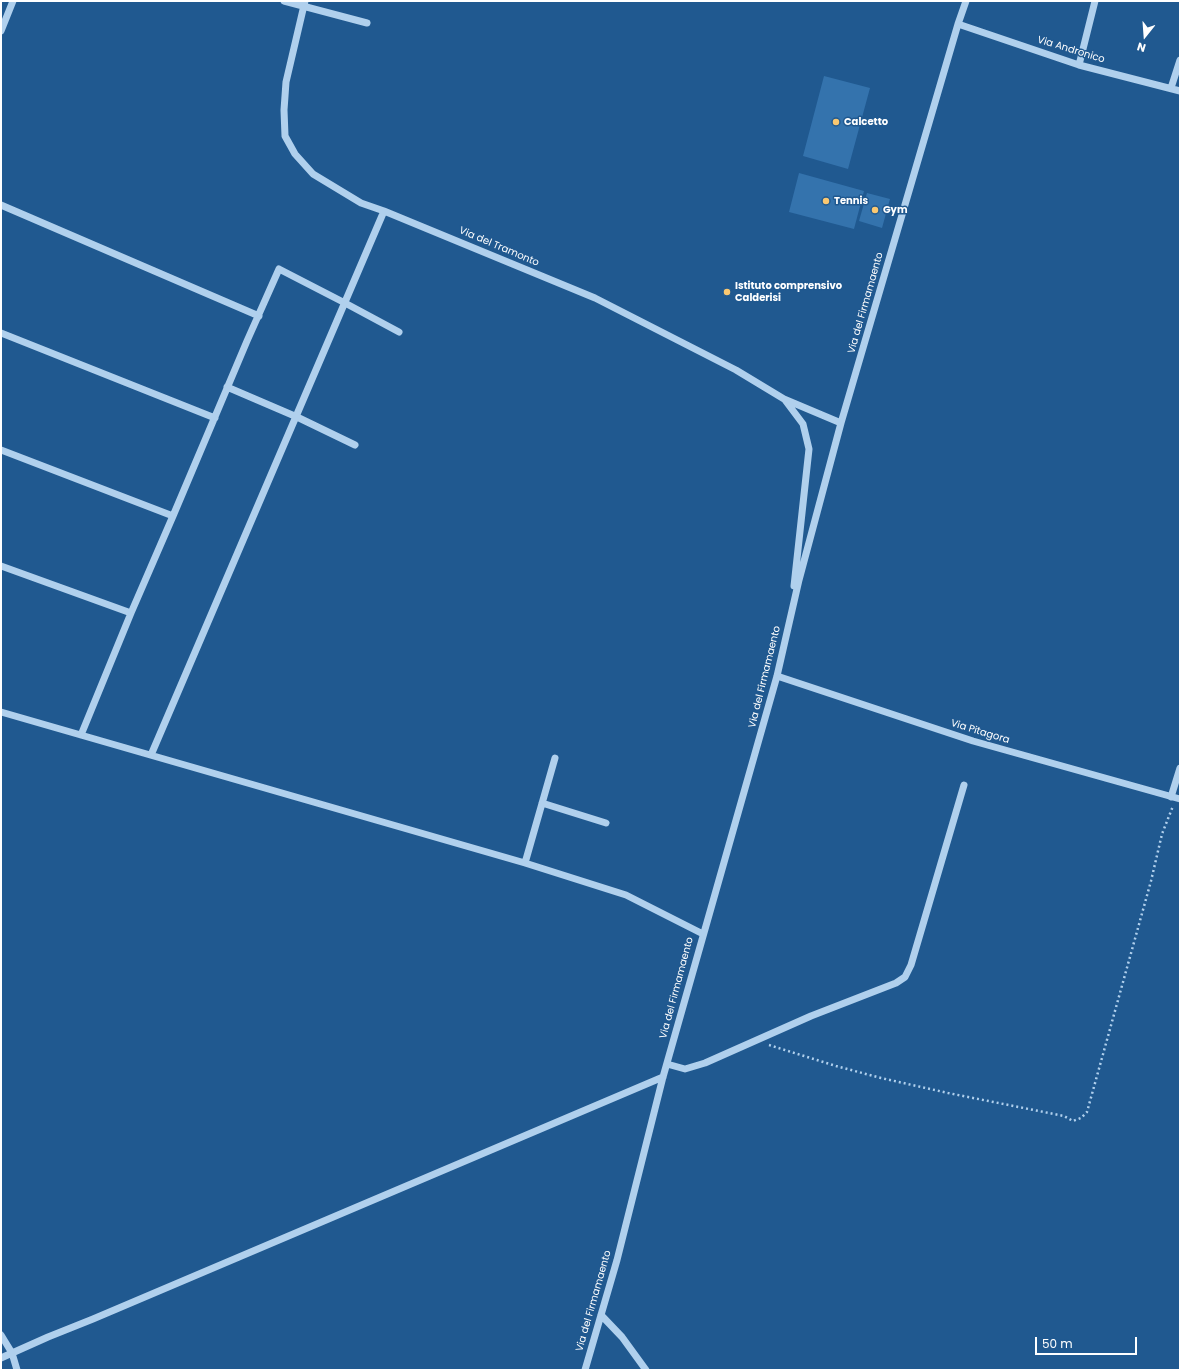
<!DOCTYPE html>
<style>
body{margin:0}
#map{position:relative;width:1181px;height:1371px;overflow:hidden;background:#205990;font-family:Poppins,sans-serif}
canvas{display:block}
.frame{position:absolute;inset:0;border:2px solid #fff;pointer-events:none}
.north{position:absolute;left:1125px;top:16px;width:40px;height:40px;-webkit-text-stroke:3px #205990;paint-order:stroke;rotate:197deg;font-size:11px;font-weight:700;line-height:16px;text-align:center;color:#fff}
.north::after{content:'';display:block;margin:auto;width:14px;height:18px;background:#fff;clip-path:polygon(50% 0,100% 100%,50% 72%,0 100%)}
.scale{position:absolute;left:1035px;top:1337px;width:102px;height:18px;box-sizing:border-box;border:2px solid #fff;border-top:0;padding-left:5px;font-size:12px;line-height:14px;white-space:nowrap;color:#fff;-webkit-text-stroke:3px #205990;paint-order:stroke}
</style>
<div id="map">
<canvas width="1181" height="1371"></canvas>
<div class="frame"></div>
<div class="north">N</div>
<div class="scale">50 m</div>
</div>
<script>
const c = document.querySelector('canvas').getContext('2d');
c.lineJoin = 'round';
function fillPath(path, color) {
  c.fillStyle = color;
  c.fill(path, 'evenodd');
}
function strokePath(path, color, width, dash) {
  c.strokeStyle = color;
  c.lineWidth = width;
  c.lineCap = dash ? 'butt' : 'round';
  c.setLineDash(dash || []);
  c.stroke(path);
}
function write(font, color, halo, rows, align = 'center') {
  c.font = font + ' Poppins,sans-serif';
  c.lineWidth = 3;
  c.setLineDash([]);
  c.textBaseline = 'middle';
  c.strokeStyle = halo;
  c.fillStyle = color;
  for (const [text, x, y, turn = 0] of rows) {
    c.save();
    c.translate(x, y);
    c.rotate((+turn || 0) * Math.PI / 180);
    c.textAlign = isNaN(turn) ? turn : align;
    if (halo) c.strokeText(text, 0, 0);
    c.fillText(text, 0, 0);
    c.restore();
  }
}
const green = new Path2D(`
 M824,76l46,12 -22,81 -45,-13z
 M799,173l65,18 -10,38 -65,-17z
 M867,193l23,6 -8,29 -23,-7z`);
const path = new Path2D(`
 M769,1045l67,21 45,12 67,15 116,23 9,5 8,-3 6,-6 64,-231 11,-47 11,-28`);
const minor = new Path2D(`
 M284,1l83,22
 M305,1l-19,81 -2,28 1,26 10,18 18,20 48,29 23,8 211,87 141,72 48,29 57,24
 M958,24l121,41 101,26
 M1,31l12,-30
 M1079,65l16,-64
 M1171,88l9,-28
 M1,205l258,111
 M1,333l214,85
 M227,387l70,30 58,28
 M785,400l18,24 6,25 -15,137
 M1,450l172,66
 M1,566l130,47
 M777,676l196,65 207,58
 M1,712l524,151 101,32 77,39
 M81,735l50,-122 42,-97 74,-175 32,-72 66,34 54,29
 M151,755l233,-544
 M1171,797l9,-29
 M542,803l64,20
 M525,863l30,-105
 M667,1064l18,5 20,-6 106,-47 85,-33 9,-6 6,-12 53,-180
 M601,1315l21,22 24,33
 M1,1335l11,18 5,17
 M1,1358l47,-21 45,-18 570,-242
 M585,1370l32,-110 46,-183 114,-401 22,-96 42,-157 117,-399 8,-23`);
const markers = [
 [836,122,4,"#fac871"],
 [826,201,4,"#fac871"],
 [875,210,4,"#fac871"],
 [727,292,4,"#fac871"]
];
const streetNames = [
 ["Via Andronico",1071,50,17],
 ["Via del Tramonto",499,247,23],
 ["Via del Firmamaento",866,303,-74],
 ["Via del Firmamaento",765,677,-76],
 ["Via Pitagora",980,732,17],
 ["Via del Firmamaento",677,988,-75],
 ["Via del Firmamaento",594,1301,-74]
];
const poiNames = [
 ["Calcetto",844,122],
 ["Tennis",834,201],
 ["Gym",883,210],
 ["Istituto comprensivo",735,286],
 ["Calderisi",735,298]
];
fillPath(green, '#3473ad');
strokePath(path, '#b0d0ed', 2.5, [2, 3]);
strokePath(minor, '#b0d0ed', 7);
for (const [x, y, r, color] of markers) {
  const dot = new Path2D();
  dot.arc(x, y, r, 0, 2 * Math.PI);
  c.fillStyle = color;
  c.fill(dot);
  strokePath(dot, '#205990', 1.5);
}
write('10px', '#fff', '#205990', streetNames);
write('bold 10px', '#fff', '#205990', poiNames, 'left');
</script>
